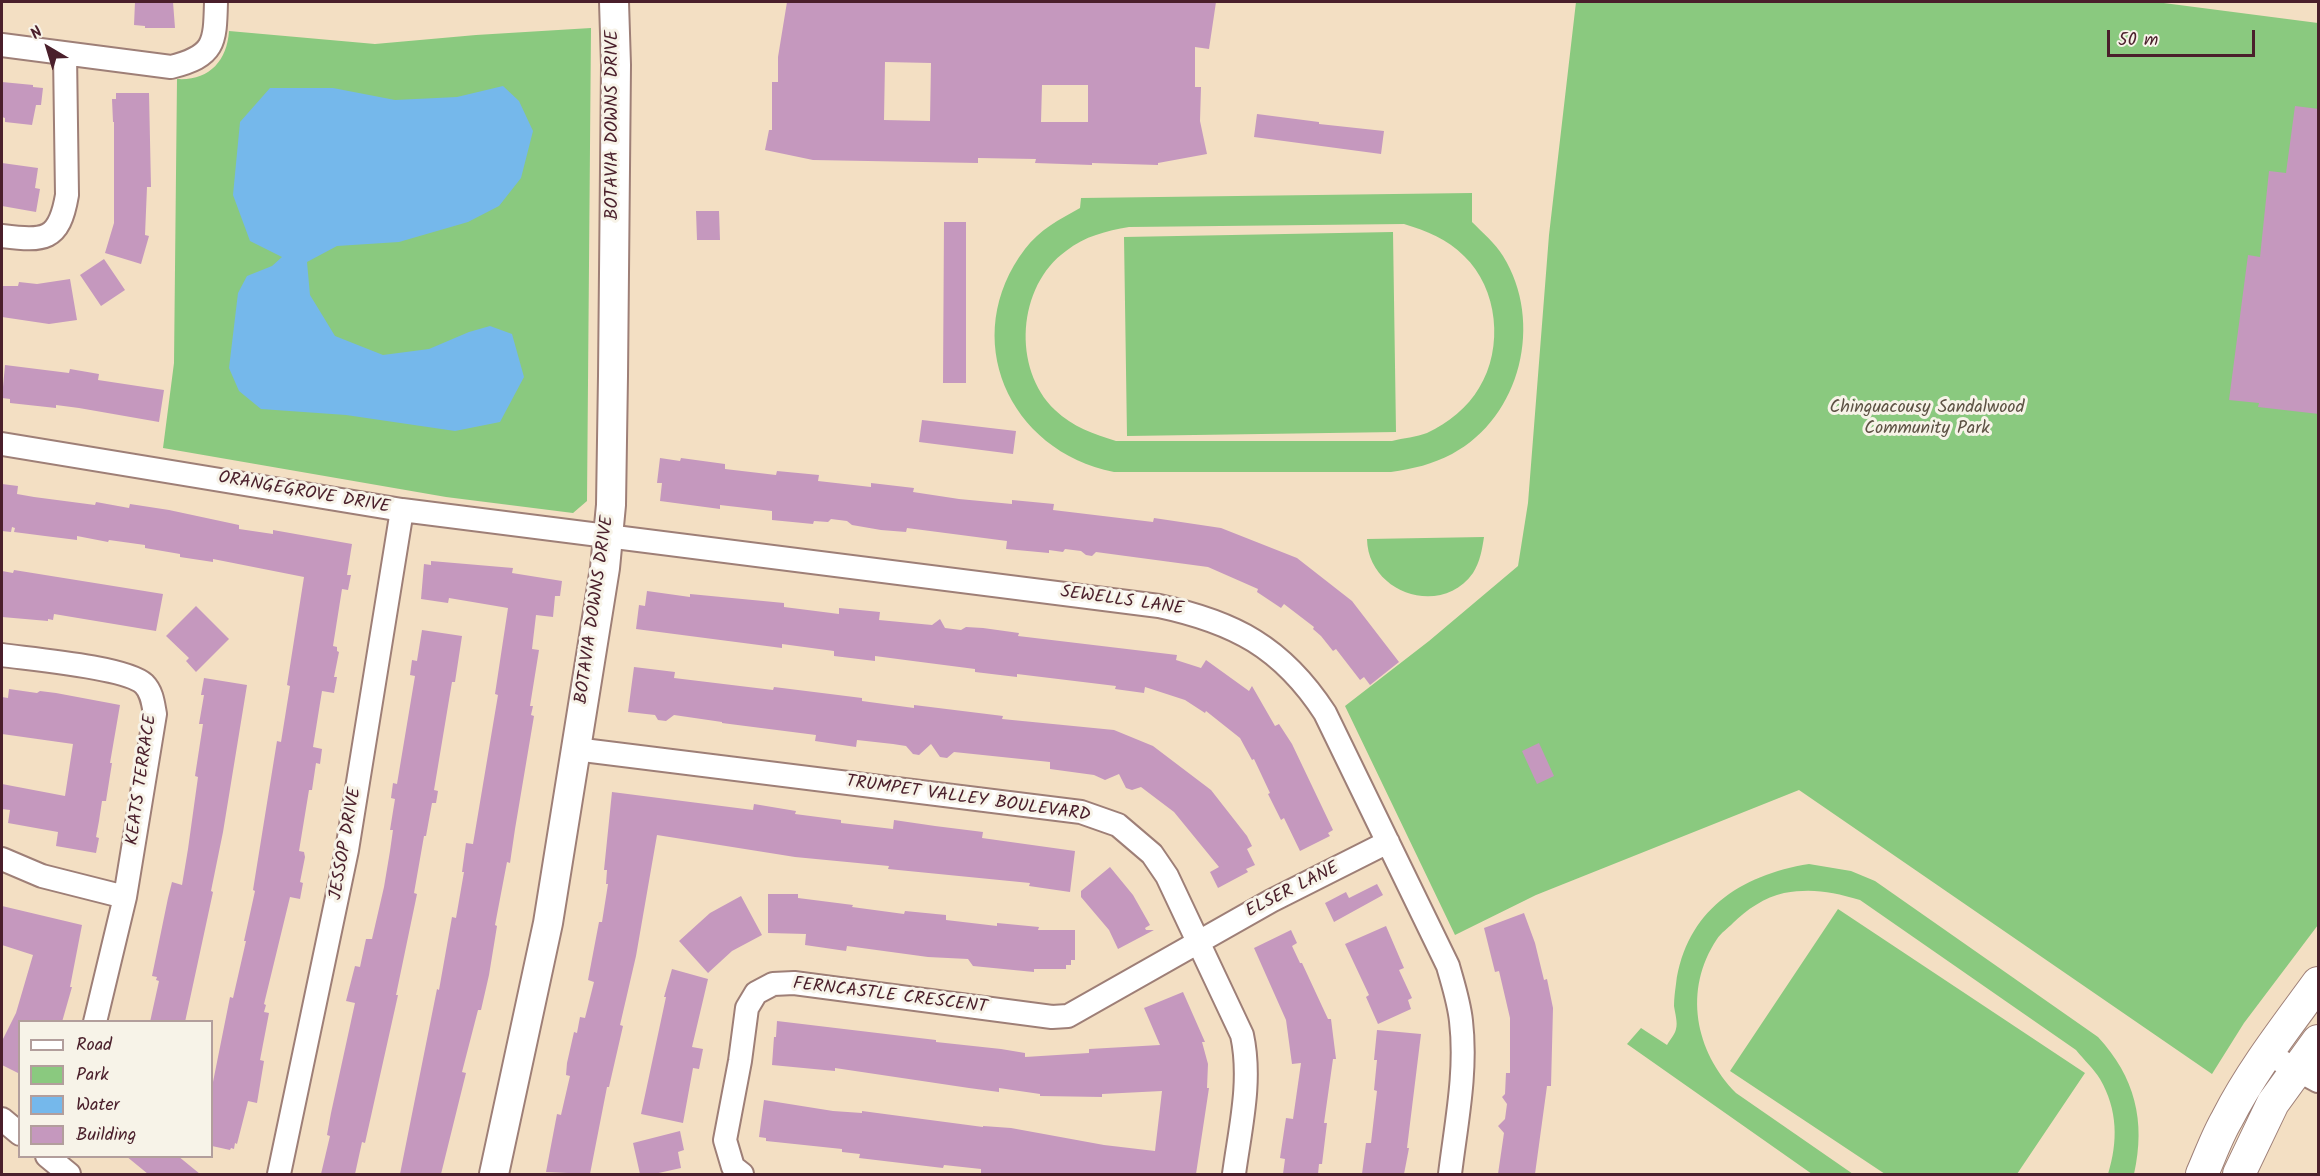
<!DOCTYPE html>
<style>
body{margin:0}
#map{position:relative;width:2320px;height:1176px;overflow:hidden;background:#f3dfc3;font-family:Kalam,sans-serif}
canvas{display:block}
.frame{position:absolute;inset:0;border:3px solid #4a1f2b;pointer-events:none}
.legend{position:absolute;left:18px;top:1020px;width:195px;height:138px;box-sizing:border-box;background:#f7f3e8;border:2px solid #b29e9c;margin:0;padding:8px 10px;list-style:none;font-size:18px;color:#4a1f2b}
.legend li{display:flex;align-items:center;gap:12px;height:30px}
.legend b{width:30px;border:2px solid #b29e9c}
.north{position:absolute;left:18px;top:18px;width:60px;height:60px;-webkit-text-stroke:4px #f7f3e8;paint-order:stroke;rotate:322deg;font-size:16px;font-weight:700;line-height:24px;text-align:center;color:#4a1f2b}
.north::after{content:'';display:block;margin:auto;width:21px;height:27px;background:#4a1f2b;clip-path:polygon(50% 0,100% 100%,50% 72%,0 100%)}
.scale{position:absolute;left:2107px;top:30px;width:148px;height:27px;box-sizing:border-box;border:3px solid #4a1f2b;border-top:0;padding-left:8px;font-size:18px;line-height:21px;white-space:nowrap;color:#4a1f2b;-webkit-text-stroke:4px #f7f3e8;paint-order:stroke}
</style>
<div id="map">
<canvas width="2320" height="1176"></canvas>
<div class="frame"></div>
<ul class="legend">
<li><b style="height:8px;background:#fff"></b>Road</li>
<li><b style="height:16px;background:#8ac97f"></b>Park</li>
<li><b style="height:16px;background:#75b8eb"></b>Water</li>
<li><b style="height:16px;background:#c598be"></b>Building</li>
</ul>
<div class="north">N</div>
<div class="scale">50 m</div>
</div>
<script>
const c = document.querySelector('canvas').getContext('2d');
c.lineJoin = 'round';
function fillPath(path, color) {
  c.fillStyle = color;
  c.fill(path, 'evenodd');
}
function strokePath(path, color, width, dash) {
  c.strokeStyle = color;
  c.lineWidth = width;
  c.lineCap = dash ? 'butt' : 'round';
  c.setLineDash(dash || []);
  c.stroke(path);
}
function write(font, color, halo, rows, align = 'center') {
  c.font = font + ' Kalam,sans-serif';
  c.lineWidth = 6;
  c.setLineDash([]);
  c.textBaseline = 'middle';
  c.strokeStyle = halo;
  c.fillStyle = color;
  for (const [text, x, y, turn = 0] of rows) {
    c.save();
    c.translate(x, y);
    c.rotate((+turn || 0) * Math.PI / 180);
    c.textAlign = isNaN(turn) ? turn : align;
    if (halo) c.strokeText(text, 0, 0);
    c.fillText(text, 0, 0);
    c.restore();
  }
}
const green = new Path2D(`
 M1576,2h580l162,21v902l-74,98 -32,51 -413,-284 -263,105 -81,40 -110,-229 84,-65 89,-75 10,-63 21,-268z
 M591,28l-4,473 -14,12 -127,-16 -283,-49 11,-85 3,-284c31,2 50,-17 52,-48l146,13 101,-9z
 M1472,193v29c11,11 23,21 31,34 41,66 18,161 -51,198 -19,10 -39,15 -61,18h-277c-106,-21 -156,-135 -89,-223 14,-19 35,-30 55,-41l1,-10zM1404,224c23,7 43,15 60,32 34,32 40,92 15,132 -11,19 -31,35 -52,45 -10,4 -24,5 -35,8h-276c-23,-7 -43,-14 -61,-31 -43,-41 -38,-124 11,-159 19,-15 40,-20 63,-24z
 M1393,232l3,200 -269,4 -3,-199z
 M1484,537c-2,13 -4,25 -11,36 -32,45 -105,20 -106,-34z
 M1809,864l42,7 24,10 223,156c37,40 48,84 36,137h-26c10,-32 10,-64 -8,-95 -6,-10 -16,-19 -24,-29l-216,-150c-28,-8 -47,-12 -76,-7 -19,4 -38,17 -51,30 -5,5 -12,10 -16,16 -34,51 -22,112 19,154l117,81h-41l-185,-130 14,-16 26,17c3,-5 8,-11 9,-16 2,-6 -1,-16 -2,-23 0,-7 1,-15 2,-22 10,-73 64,-109 133,-120z
 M1838,909l247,164 -68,101h-132l-155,-103z`);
const water = new Path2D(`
 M503,86l16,15 14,30 -12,47 -22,28 -31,16 -69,20 -62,4 -30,16 3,33 25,41 48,19 46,-6 40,-17 21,-6 22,8 12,43 -24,45 -45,9 -109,-16 -85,-6 -22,-18 -10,-23 9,-75 9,-17 25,-10 10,-9 -32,-16 -17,-46 7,-73 30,-34h63l62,12 62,-3z`);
const building = new Path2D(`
 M135,2h38l2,26h-30v-2l-11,-1z
 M787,2h429l-7,47 -14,-2v40h6l-1,34 7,33 -49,9v2l-66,-2v2l-57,-2 1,-4 -58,-1v5l-165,-3 -48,-10 4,-20h3v-48h6v-25zM885,62l46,1 -1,58 -46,-1zM1042,85h46v37h-47z
 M2,82l31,3v2l10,1 -2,17h-5l-4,20 -27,-3v-4l-3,-1z
 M116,93h33l2,94h-4l-2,48 4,1 -8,28 -36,-11 9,-30v-101h-1l-1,-23h4z
 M2295,106l24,3v305l-61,-7 1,-4 -30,-3 19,-145 12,2 9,-86 17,2z
 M1257,114l62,8v2l65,7 -3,23 -127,-17z
 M2,163l36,5 -3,20 5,1 -4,23 -34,-6z
 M696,211h23l1,29h-23z
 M944,222h22v161h-23z
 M104,259l21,31 -24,16 -21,-31z
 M70,279l7,41 -28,4 -47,-7v-31h16l1,-4 18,2z
 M5,365l64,8 1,-4 29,5 -1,6 66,10 -5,32 -80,-14 -23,-3v3l-46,-5v-4l-8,-1z
 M922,420l94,11 -3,23 -94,-12z
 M660,458l20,3 1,-3 44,6v5l51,6 1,-4 42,4 -1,6 53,6v-4l43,5 -1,4 46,7 53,5v-4l42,4 -1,6 100,12 1,-4 67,10 76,30 55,43 47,61 -29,23 -6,-8 -4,3 -24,-31 -3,2 -12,-15 -8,-7 1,-2 -30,-23 -3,4 -24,-16 1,-3 -50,-22 -112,-15 -4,4 -6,-1 -5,-4 -16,-2 -2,3 -14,-2v3l-43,-4 1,-8 -100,-13 -1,4 -25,-2 -29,-5 -5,-4 -16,-2 -3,3 -14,-1 -1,3 -41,-4v-9l-52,-6v4l-60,-8 2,-18h-5z
 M2,484l16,2 -1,8 17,3 61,8 1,-3 33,6 1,-4 39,6 70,15v4l34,5v-4l79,14 -5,31h4l-3,15 -6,-1 -9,57 4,1v4l2,1 -5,25h3l-3,16 -12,-2 -9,56 9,2 -2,15 -4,-1 -4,27h-3l-10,61 5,1 1,5 -5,25 3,1 -3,16 -10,-2 -26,107 2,1 -2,7 5,1 -9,47 4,1 -7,42 -9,-2 -11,43 -2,-1 -1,6 -3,-1 -1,2 -18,-4v-59l18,-90 3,1 13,-57h-2l11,-50 -2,-1 24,-149 4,1 9,-56 -3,-1 17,-108 -91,-18v3l-33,-5v-3l-35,-6v-3l-36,-5 -1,2 -31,-6v4l-32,-4 -31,-4 1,-4 -3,-1 -1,5 -9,-1z
 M431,561l82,7 -1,5 50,8 -2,15h-5l-2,21 -17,-2 -4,34 7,1 -9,56h3l-2,9 3,1 -19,113 -5,34 -3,-1 -12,63 2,1 -8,49 -8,35h-3l-16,62 4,1 -25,101h-41l37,-185 2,1 13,-73 4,1 8,-46h-2l4,-29 7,1 25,-149 -3,-1 13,-86 -59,-10 -1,5 -27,-4 3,-35 7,1z
 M14,570l149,24 -7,37 -102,-17 -1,6 -5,-1v2l-46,-4v-46l11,2z
 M647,591l43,6v-3l94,9v4l55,7v-6l41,4 -1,8 53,5 8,-6 5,9 16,2 5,-3 17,1 36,5 -1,3 159,19 -1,5 25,8 5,-8 43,31 3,-5 23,40 4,-2 13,20 41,86 -5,3 2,3 -30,15 -16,-33 -3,2 -13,-26 2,-1 -16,-34 -2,1 -12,-22 -34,-27 -1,2 -20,-13 -40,-13 -1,6 -29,-4 1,-3 -99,-12v3l-42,-5v-3l-62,-8 -38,-5v5l-41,-5v-5l-52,-7v4l-146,-19 3,-24 6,1z
 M196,606l33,33 -33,33 -10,-11 3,-3 -23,-22z
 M422,630l40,6 -7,46h-3l-18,108 4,1 -2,12h-4l-6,33h-2l-10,57 3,1 -21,101h2l-33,148 -3,-1 -7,32h-34l9,-38 -3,-1 4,-22 24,-110 -9,-2 9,-35 5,1 6,-28h6l12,-52 6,-36 3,-21h-3l5,-31 -4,-1 2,-15 4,1 18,-108 -5,-1 2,-15 5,1z
 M634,667l41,5 -1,6 99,12 1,-3 88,11v3l52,7v-3l89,11 -1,3 112,11 39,16 58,44 36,46 5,10 -5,3 8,16 -9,4 2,3 -30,16 -8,-16 9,-5 -45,-55 -33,-25 -9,3 -6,-2 -7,-14 -14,6 -11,-5 -44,-6v-7l-96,-10 -7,6 -7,-1 -9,-13 -12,11 -6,-1 -7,-8 -13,-2 -36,-4 -1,7 -41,-6 1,-6 -94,-12v-1l-48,-7 -8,6 -8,-1 -3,-5 -27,-3z
 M204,678l43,7 -24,147 -12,59 2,1 -28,130h-35l9,-41 -3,-1 1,-3 -5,-1 16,-78 4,-16 10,3 6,-36 10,-72 -3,-1 8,-52h-4l5,-29h-3z
 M9,689l28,4 3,-2 16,2 64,12 -10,58h2l-6,38h-4l-3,20 -3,16 3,1 -3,15 -40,-7 2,-14 -50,-9 2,-13 -8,-1v-25l63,12 8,-52 -71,-10v-37l6,1z
 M1539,743l15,33 -17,8 -15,-33z
 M612,792l141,18 1,-6 42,7 -1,3 46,6v3l52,6 1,-9 41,6 48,6 -1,6 93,13 -5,41 -41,-6 1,-3 -142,-14 1,-3 -94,-9 -138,-22 -21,121 -16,69 3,1 -14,61h-2l-17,87 -44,-2 11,-58 4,1 9,-39 -4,-1 1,-12 7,-31 3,1 3,-16 5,1 9,-36 -6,-2 11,-58h3l6,-38h-2l1,-14h-3z
 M1110,867l23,28 17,30 -5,3 1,2h8l-36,19 -9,-19 -28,-33v-6z
 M1377,884l6,11 -49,27 -9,-19 21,-11 3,6z
 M768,894h30v4l55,7 -1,2 52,7 1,-3 41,4v5l51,6v-3l42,4 -1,3h37v30h-4v5h-5v4h-32v3l-61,-6 -5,-7 -40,-2 -81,-11 -1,5 -41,-6 1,-11 -38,-1z
 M741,896l21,39 -30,16 -24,22 -29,-32 31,-28z
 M2,906l80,19 -12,62h2l-10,35h-42v52l-18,-9v-24l14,-28 17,-58 -31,-10z
 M1524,913l11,30 9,37 3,-1 6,29 -2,78h-4l-12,88h-37l6,-41 -6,-7 7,-7 2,-15 -5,-7 3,-3 1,-21h4v-55l-11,-47 -4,1 -11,-44z
 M1386,926l18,42 -5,2 13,28 -4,2 3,9 -33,15 -12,-27 3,-2 -24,-51z
 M1291,930l6,13 -5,3 8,17h2l26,56h3l5,40h-3l-9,64h3l-5,41h-3l-1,10h-35l2,-15 -5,-1 6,-40 7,1 8,-56 -9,1 -6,-44 -32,-72z
 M672,969l36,10 -16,68 11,2 -4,20 -6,-1 -10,55 -42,-9 25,-117h-2z
 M1183,992l22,50h-3l6,22 -1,24h2l-13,86h-205l-10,-1v-4l-37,-4 -1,3 -84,-10 1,-4 -18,-2v-3l-76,-8v-3l-7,-1 5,-37 69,11 29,2v-2l121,16v-1l28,2 93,17 51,6 7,-60 -60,3v3l-62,-1v-2l-41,-6v4l-30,-4 -134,-20v3l-63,-6 2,-28h2l1,-16 159,19v2l65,7 24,4v4l64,-4v-4l71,-4 -16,-37z
 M1377,1030l44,4 -14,114h2l-5,26h-42l4,-31h5l6,-52 -3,-1 3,-30h-3z
 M680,1131l4,19 -6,2 3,16 -27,6h-14l-7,-31z
 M126,1156h52l22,18h-52z`);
const minor = new Path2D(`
 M2,45l169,22c44,-11 44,-24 45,-65
 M2,236c42,5 57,6 65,-41l-2,-141
 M2,444l400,66 757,96c75,16 123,41 166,107l123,253c5,18 11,36 13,55 6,51 -5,103 -11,153
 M2,655c28,4 124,12 142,29 8,8 9,19 11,30l-30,183 -30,125
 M575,749l506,63 37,13 34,29 15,22 75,159c10,46 -2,94 -8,139
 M2,859l40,17 83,21
 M2266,1053l52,28
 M2,1119l18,15
 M47,1156l22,18
 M279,1174l68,-324 55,-340
 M742,1174l-9,-7 -8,-27 15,-79 7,-53 9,-15 17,-9 21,-1 258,34 16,-1 203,-115 117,-59`);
const tertiary = new Path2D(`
 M494,1174l54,-251 57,-355 6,-63 2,-129 3,-311 -2,-63`);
const secondary = new Path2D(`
 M2202,1174c8,-18 15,-38 25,-55 25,-49 59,-92 91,-136
 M2239,1174l34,-71 45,-62`);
const streetNames = [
 ["BOTAVIA DOWNS DRIVE",614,125,-90],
 ["ORANGEGROVE DRIVE",304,494,10],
 ["SEWELLS LANE",1122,602,8],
 ["BOTAVIA DOWNS DRIVE",596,610,-82],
 ["KEATS TERRACE",143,780,-82],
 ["TRUMPET VALLEY BOULEVARD",968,800,8],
 ["JESSOP DRIVE",347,844,-80],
 ["ELSER LANE",1293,891,-27],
 ["FERNCASTLE CRESCENT",890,997,7]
];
const parkNames = [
 ["Chinguacousy Sandalwood",1927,409],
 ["Community Park",1927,430]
];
fillPath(green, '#8ac97f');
fillPath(water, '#75b8eb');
fillPath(building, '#c598be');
strokePath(minor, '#9e7f77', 26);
strokePath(tertiary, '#9e7f77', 32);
strokePath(secondary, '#9e7f77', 34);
strokePath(minor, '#fff', 22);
strokePath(tertiary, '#fff', 28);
strokePath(secondary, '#fff', 32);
write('18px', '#4a1f2b', '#f7f3e8', streetNames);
write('18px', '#5d5244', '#f7f3e8', parkNames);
</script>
